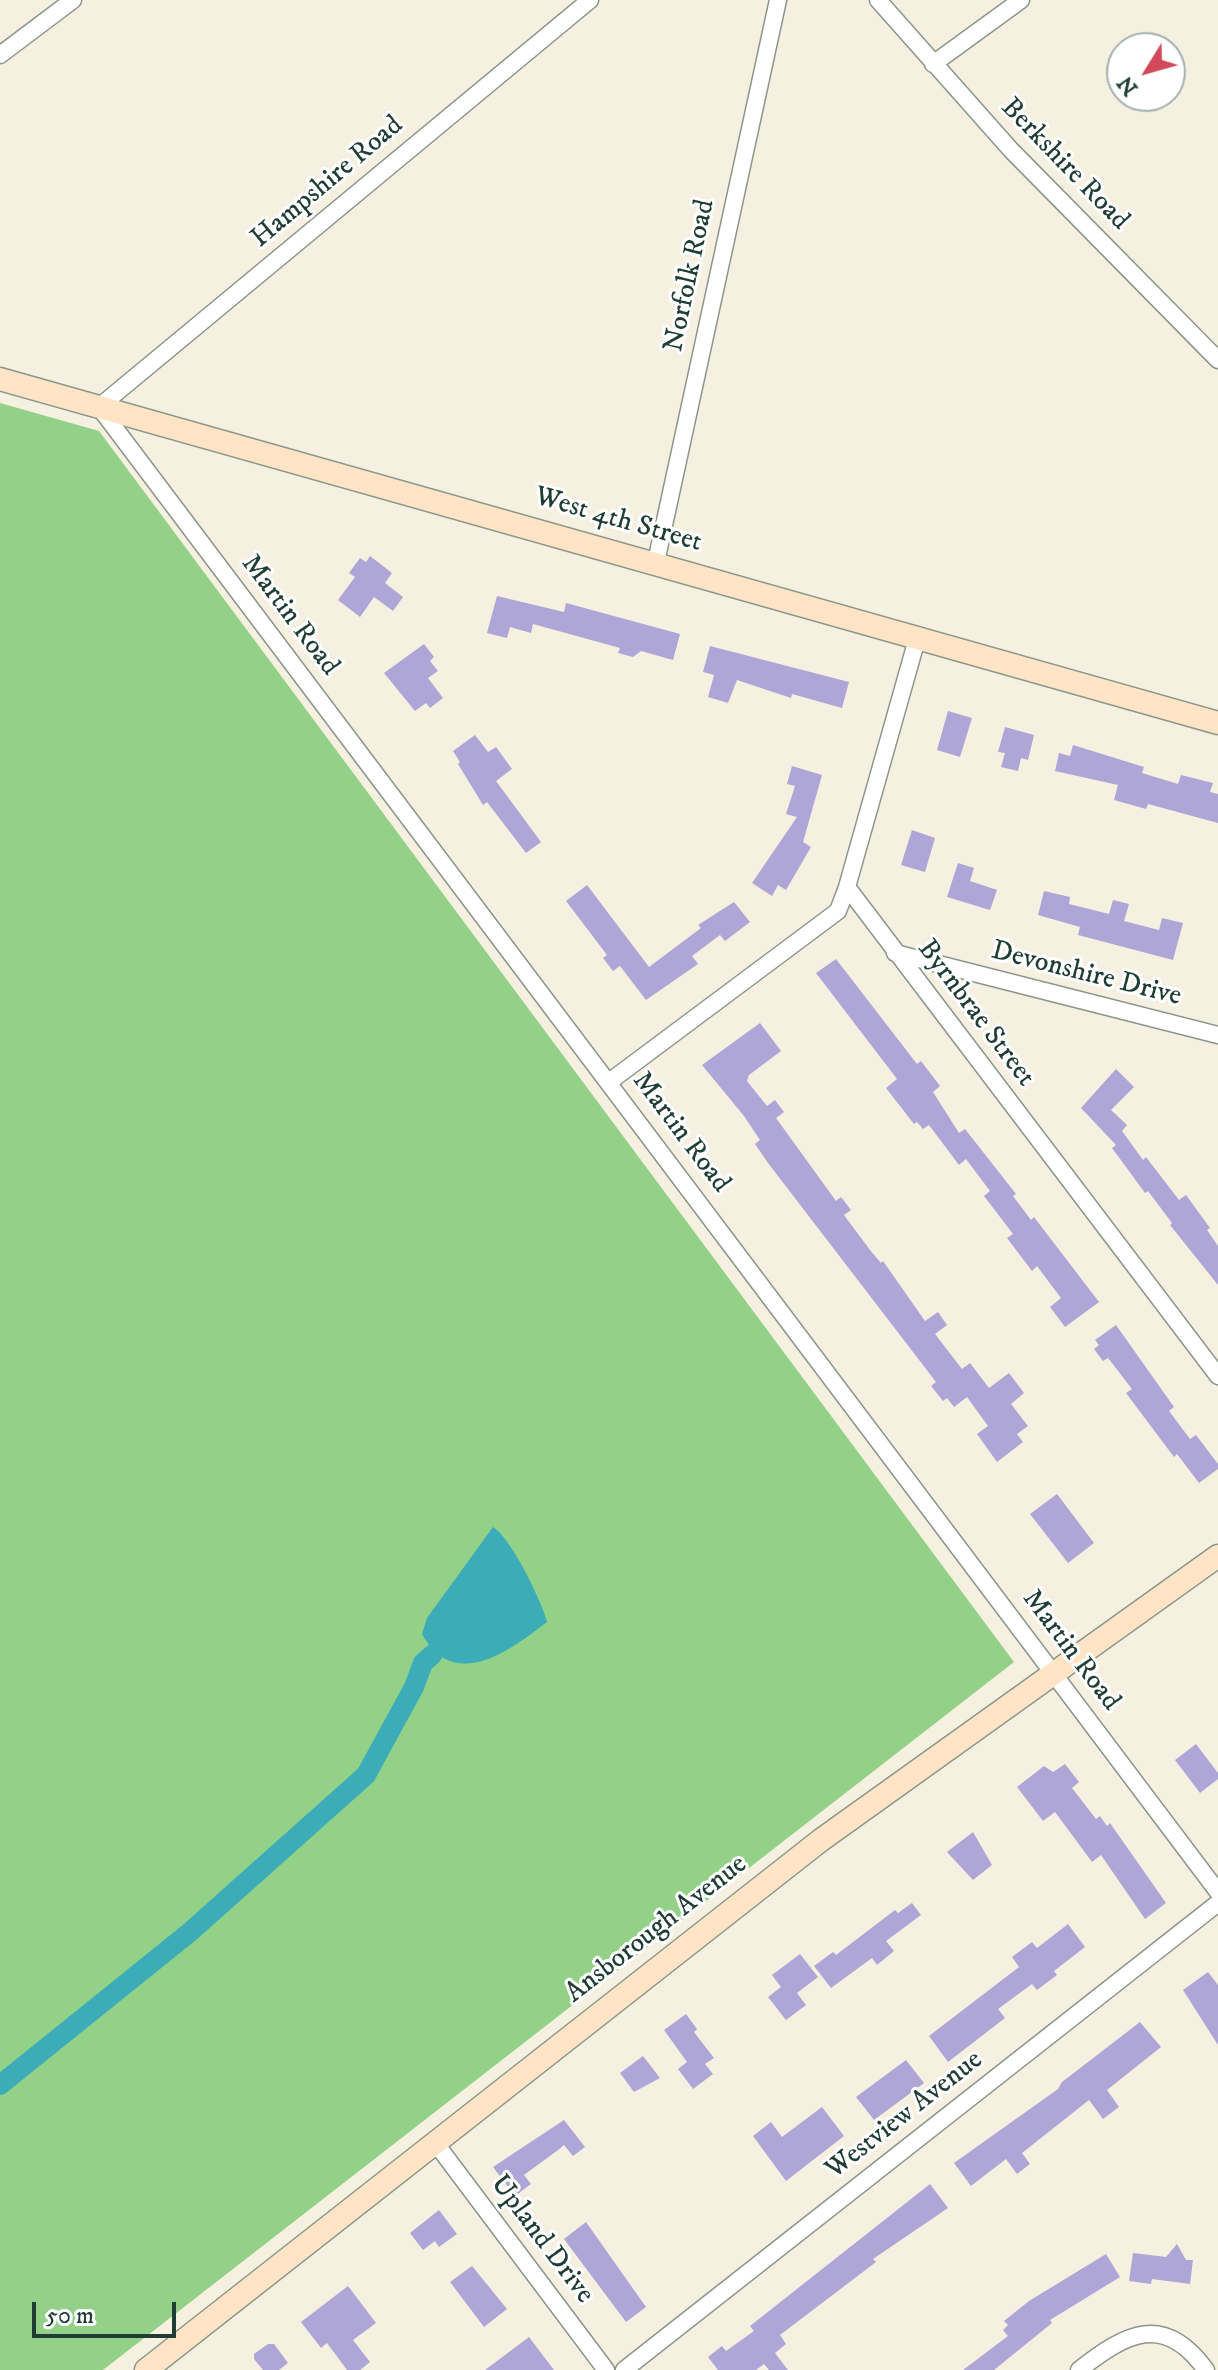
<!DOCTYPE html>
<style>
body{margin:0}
#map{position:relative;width:1218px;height:2370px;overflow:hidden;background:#f6f0e0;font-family:"IM FELL DW Pica",serif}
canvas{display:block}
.north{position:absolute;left:1106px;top:32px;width:80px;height:80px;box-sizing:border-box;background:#fff;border:2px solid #a5b1ae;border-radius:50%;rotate:233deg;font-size:22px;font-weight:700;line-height:32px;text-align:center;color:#1f3d34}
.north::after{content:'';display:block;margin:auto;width:28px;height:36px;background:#d1495b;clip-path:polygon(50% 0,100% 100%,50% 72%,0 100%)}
.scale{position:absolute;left:32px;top:2302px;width:144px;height:36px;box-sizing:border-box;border:4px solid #1f3d34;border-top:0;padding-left:10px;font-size:24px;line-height:28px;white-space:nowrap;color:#1f3d34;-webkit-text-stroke:6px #fff;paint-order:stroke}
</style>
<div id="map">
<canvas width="1218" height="2370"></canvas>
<div class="north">N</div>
<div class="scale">50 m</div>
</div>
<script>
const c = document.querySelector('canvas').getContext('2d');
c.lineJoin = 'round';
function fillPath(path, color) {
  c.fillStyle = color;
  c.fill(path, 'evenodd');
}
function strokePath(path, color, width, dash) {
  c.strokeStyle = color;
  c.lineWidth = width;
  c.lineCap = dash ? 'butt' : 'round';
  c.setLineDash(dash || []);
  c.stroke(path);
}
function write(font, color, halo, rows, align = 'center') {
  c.font = font + ' "IM FELL DW Pica",serif';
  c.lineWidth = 6;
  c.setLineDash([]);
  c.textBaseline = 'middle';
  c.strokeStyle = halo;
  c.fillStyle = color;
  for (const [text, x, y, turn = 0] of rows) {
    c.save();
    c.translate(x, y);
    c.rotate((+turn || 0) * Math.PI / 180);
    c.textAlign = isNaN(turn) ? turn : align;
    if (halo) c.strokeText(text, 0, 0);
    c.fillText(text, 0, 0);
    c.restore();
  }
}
const green = new Path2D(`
 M0,403l99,28 915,1231 -911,708h-103z`);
const water = new Path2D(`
 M493,1527c18,11 48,73 54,95 -39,30 -93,70 -125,12l5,-16z`);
const canal = new Path2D(`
 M0,2085l190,-153 176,-157 48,-88 9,-24 10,-9`);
const building = new Path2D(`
 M370,556l22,17 -7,10 18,14 -10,14 -19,-14 -14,20 -22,-17 17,-23 -6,-4 11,-15 6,4z
 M497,596l67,16 2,-9 114,31 -7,26 -32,-9 -8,6 -15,-4 2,-5 -87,-24 -2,9 -21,-6 -3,11 -20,-5z
 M424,644l10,13 -4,4 8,10 -10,7 15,20 -13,10 -4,-5 -11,8 -31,-38z
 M710,646l139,36 -7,26 -50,-14 -1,4 -54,-18 -9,23 -20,-6 6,-22 -11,-3z
 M948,711l24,7 -12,39 -23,-7z
 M1005,727l29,8 -6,25 -7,-2 -3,13 -17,-4 4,-14 -7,-1z
 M475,735l13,17 8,-5 16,22 -16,12 45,61 -15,11 -39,-51 -4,3 -25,-41 2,-2 -7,-11z
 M1073,745l71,22 -2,6 36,11 3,-9 32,8 -3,9 8,2v29l-70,-19 -2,5 -32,-9 4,-15 -63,-14 4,-18 11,3z
 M792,766l30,9 -19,67 8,5 -25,43 -8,-5 -6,11 -20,-13 45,-66 -11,-3 9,-28 -8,-2z
 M912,830l23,8 -10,34 -24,-7z
 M958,863l16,5 -4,13 27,9 -7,20 -43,-13z
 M587,885l62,82 52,-39 -3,-3 36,-23 16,20 -25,19 -5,-6 -28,21 6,8 -52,36 -26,-34 -7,5 -10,-13 4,-3 -41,-54z
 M1044,891l26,6 -1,7 40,10 4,-14 16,4 -5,17 35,9 3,-12 21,5 -10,37 -95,-25 2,-8 -42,-12z
 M836,959l81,105 4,-3 19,25 -7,6 26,41 6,-4 51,65 -3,2 18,24 3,-3 65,85 -34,25 -15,-20 11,-9 -24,-32 -5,5 -25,-33 6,-4 -29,-38 6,-5 -24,-32 -7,6 -30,-40 -6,4 -6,-7 -3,2 -28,-36 11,-9 -81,-106z
 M760,1023l21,28 -32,24 -2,6 20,25 8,-6 9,12 -8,6 60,83 5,-4 10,13 -7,5 26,35 11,13 2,-2 42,60 13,-9 9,13 -12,9 27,35 8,-6 19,25 20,-15 15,20 -13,11 17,22 -11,8 6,8 -26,20 -20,-28 11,-8 -21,-29 -13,10 -7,-9 -4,3 -12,-15 5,-4 -168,-219 -13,-19 5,-4 -16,-24 -42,-51z
 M1116,1069l18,18 -23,23 16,15 -5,6 21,29 3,-3 33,43 7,-5 24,33 -3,2 11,16v39l-48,-60 2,-2 -24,-32 -3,2 -16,-22 -17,-23 4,-3 -35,-37z
 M1116,1325l58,82 -5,4 21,28 6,-4 22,29v5l-19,14 -22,-29 -3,3 -48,-64 6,-4 -24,-31 -5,3 -9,-12 5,-4 -4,-5z
 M1057,1494l37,49 -26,20 -38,-49z
 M1196,1744l22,29v6l-18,14 -25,-33z
 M1065,1764l14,18 -7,6 24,31 4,-3 7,10 3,-3 56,80 -21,16 -44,-64 -9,7 -37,-50 -12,9 -26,-34 27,-21 9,6z
 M973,1832l19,33 -19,15 -26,-28z
 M912,1903l9,12 -35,26 8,10 -17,14 -5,-7 -41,30 -17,-22 19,-14 3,3 59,-45 3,3z
 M1068,1924l17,23 -31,24 3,4 -20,15 -5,-6 -34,25 7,9 -57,44 -19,-26 90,-69 -7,-10 20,-15 5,6z
 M800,1954l18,23 -21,16 9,12 -20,15 -18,-23 13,-10 -9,-12z
 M1208,1972l10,13v60l-35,-55z
 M686,2014l11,15 -3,3 20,26 -9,6 8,10 -20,15 -15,-20 9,-7 -23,-32z
 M1140,2022l21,25 -54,43 12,17 -16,12 -14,-19 -67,53 8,11 -13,10 -11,-15 -35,27 -17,-23 104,-74 4,-7z
 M643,2056l17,22 -26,14 -14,-19z
 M906,2060l18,23 -50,37 -18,-23z
 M822,2107l22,29 -58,45 -33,-45 18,-14 11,15z
 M564,2120l21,27 -12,9 -9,-11 -6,5 -34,25 7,9 -16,12 -22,-29z
 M930,2184l18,24 -75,51 3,3 -96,73 6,9 -11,9 13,17h-19l-5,-6 -8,6h-38l-10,-13 14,-11 4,5 28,-20 -4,-5z
 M439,2210l18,24 -18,13 -4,-6 -12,9 -13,-17z
 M586,2222l60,85 -20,15 -62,-83z
 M1177,2244l9,16h7l-3,24 -38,-5 -1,5 -22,-3 4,-28 33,4z
 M1106,2254l14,23 -70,43 2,3 -58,47h-31l45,-34 -5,-6 5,-5 -4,-4 25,-20z
 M472,2266l35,43 -23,18 -34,-45z
 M348,2286l28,37 -23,17 17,22 -10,8h-13l-20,-27 -6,5 -20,-26z
 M529,2337l25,33h-69z
 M268,2344h6l14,19 -9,7h-16l-9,-11v-5z`);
const street = new Path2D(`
 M590,0l-491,407 1119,1485
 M878,0l133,150 207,210
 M0,55l73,-55
 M933,64l88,-64
 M656,562l122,-562
 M917,639l-70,248 371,489
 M895,953l323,82
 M609,1082l229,-171 9,-24
 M434,2141l172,229
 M624,2370l594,-467
 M1079,2370c47,-37 85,-58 127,0`);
const secondary = new Path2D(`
 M0,379l1218,344
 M146,2370l675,-530 397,-284`);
const streetNames = [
 ["Berkshire Road",1064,165,46],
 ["Hampshire Road",328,183,-40],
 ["Norfolk Road",691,276,-78],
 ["West 4th Street",618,521,16],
 ["Martin Road",289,616,53],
 ["Devonshire Drive",1086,975,14],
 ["Byrnbrae Street",975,1014,53],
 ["Martin Road",680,1133,53],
 ["Martin Road",1070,1651,53],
 ["Ansborough Avenue",657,1930,-38],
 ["Westview Avenue",905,2116,-38],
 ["Upland Drive",541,2240,53]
];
fillPath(green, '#92d187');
fillPath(water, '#3cacb8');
strokePath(canal, '#3cacb8', 20);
fillPath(building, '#ada6d7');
strokePath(street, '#8a968a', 19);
strokePath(secondary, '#8a968a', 25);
strokePath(street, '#fff', 16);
strokePath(secondary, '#ffe4c6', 22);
write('28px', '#1f3d34', '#fff', streetNames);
</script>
